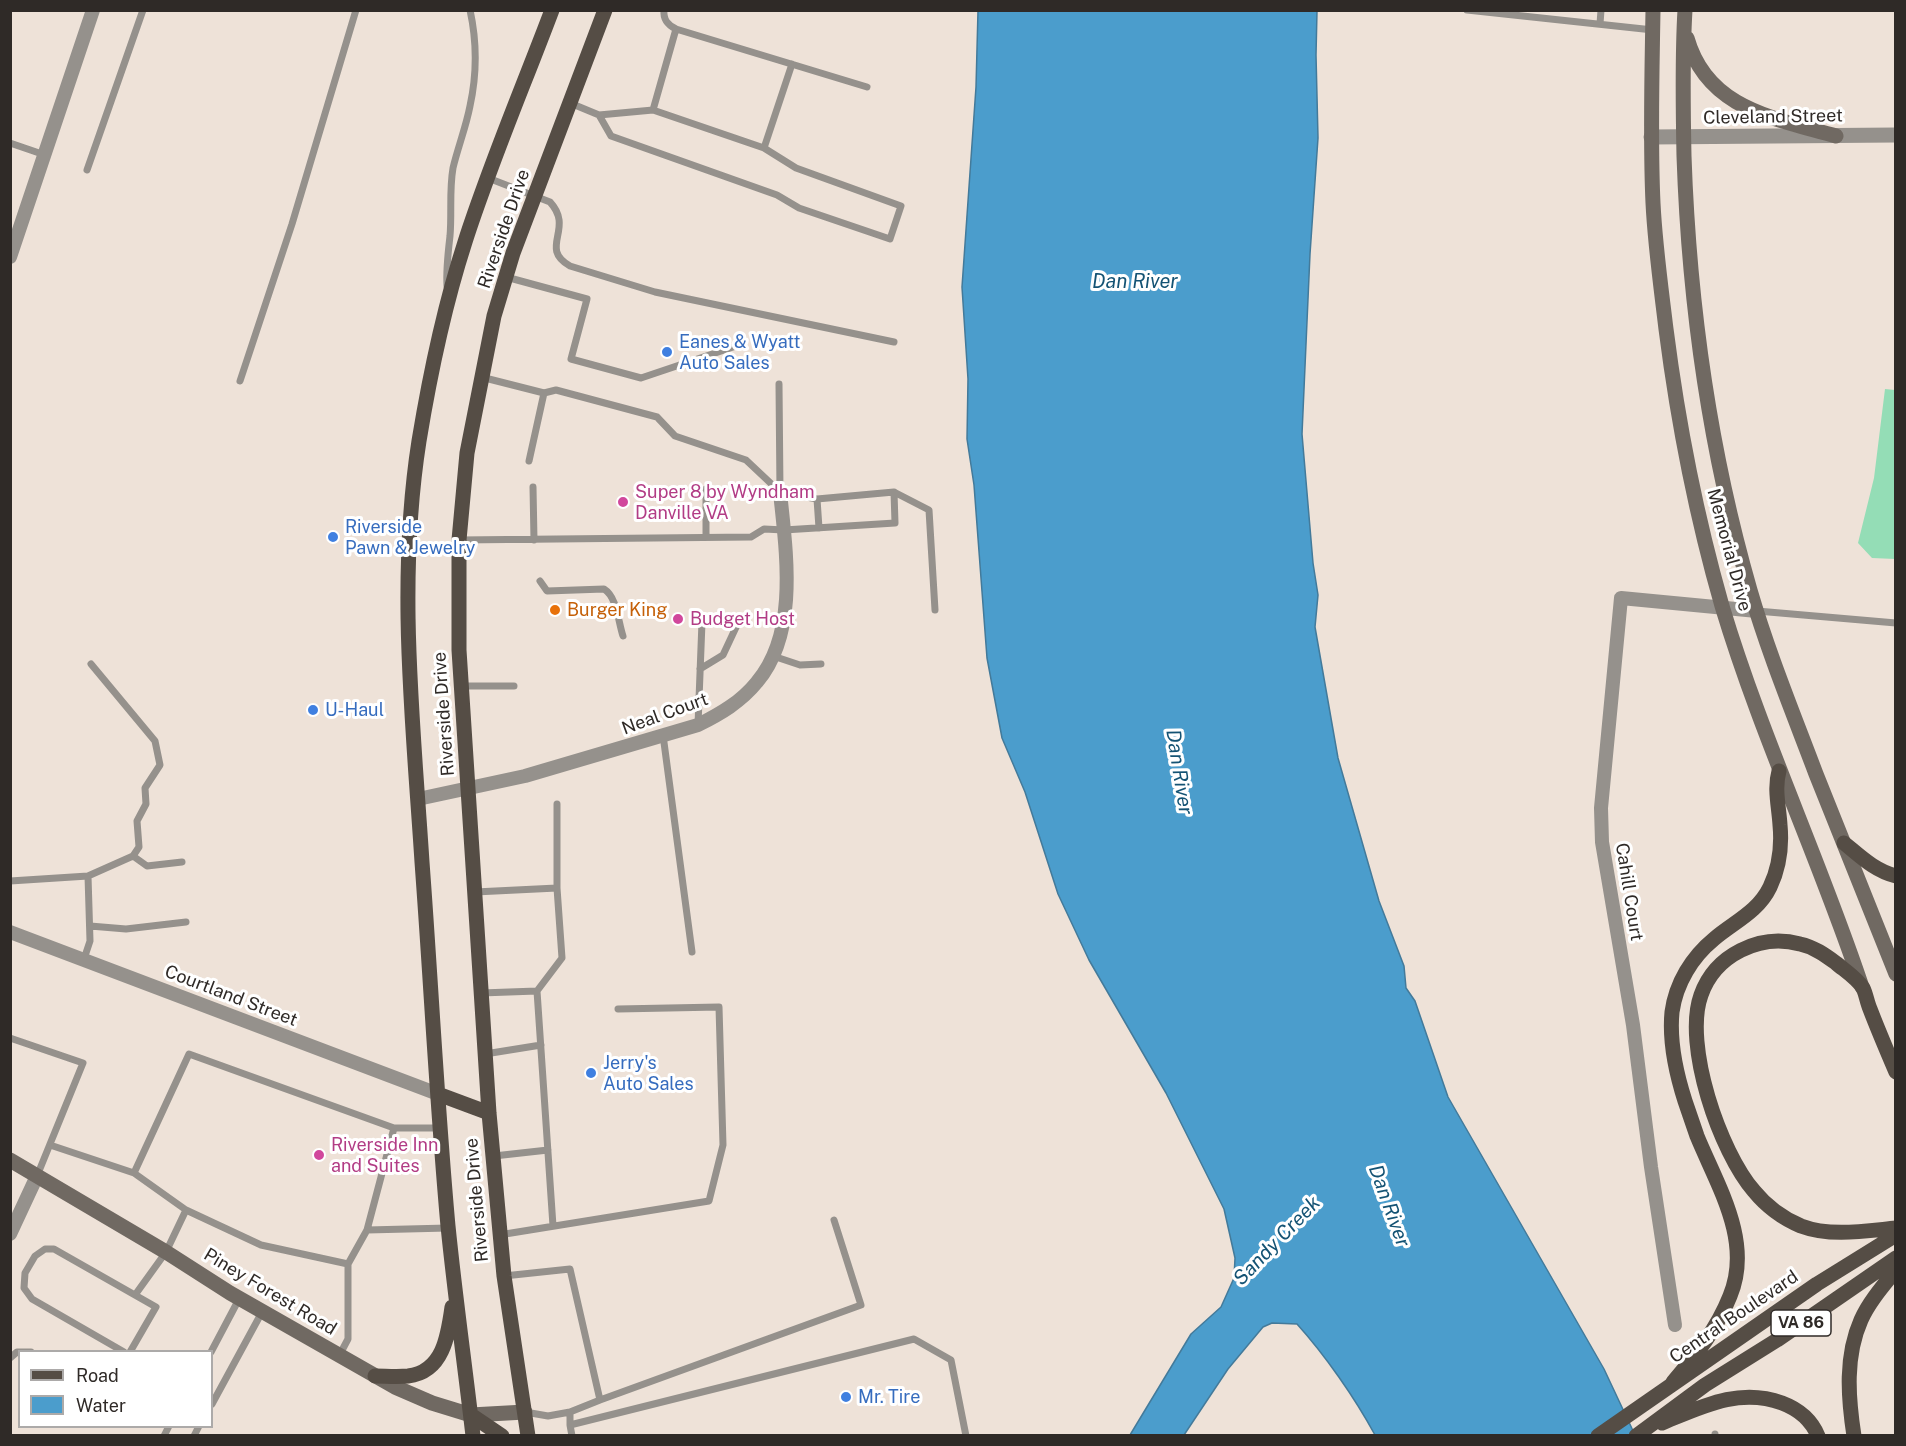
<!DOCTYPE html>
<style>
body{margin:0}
#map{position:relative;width:1906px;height:1446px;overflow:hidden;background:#eee2d8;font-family:"Public Sans",sans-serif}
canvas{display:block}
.frame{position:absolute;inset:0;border:12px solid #2f2a27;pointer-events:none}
.legend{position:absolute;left:18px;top:1350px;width:195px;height:78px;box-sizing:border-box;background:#fff;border:2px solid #acaaa9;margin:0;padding:8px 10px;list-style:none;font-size:18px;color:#2f2a27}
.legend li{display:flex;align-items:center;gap:12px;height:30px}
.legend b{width:30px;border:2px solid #acaaa9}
</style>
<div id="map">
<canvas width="1906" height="1446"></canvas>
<div class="frame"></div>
<ul class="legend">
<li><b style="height:8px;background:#554d45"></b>Road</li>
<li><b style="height:16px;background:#4b9dcc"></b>Water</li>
</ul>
</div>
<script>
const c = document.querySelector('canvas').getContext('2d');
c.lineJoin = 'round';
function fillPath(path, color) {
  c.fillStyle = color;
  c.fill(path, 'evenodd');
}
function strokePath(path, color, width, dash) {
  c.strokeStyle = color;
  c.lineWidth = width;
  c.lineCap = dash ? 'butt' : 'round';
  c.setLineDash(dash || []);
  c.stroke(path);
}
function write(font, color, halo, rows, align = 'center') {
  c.font = font + ' "Public Sans",sans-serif';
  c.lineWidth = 6;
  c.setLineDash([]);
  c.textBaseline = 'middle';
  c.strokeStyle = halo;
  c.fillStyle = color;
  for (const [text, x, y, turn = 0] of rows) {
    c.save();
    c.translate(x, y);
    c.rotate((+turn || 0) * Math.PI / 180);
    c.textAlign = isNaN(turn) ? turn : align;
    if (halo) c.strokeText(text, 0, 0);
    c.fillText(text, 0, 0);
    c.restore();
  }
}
const green = new Path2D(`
 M1885,389l10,1v169l-23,-1 -14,-15 16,-65z`);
const water = new Path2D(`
 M978,11h339l-1,44 2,83 -8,116 -8,180 11,129 5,32 -3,32 23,131 41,143 25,65 2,22 9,13 33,96 156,272 31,66h-260c-20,-37 -50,-80 -78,-111l-25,-1 -9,4 -35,42 -44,66h-54l61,-101 30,-27 13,-29 1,-20 -11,-49 -58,-116 -77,-133 -31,-66 -33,-102 -23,-54 -15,-80 -13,-173 -7,-46 1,-60 -6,-92 14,-200z`);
const service = new Path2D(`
 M664,10c-1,10 4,15 12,19l191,58
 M1467,10l186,20
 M1600,24l1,-14
 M570,103l29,12 12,21 166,59 22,13 91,31 11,-33 -105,-38 -32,-20 -111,-38 -54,5
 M653,110l23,-81
 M10,143l35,12
 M764,148l28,-84
 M87,170l56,-160
 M488,178l62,24c25,27 -12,46 20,64l85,26 239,50
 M506,277l81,22 -16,60 70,19 98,-33
 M447,286c-1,-17 1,-33 3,-50 2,-23 -1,-45 3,-68 5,-21 13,-41 17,-62 7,-32 7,-64 0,-96
 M481,377l63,16 12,-3 101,27 18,19 71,24 34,32 37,7 77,-7 35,18 6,100
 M240,381l52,-157 64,-214
 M779,384l1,108
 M529,461l15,-68
 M533,487l1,53
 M706,489v48
 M817,499l2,29
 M459,540l292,-3 13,-8 20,1 111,-7 -1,-31
 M540,581l7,10 57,-2c13,8 14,32 19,47
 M1757,611l139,12
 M773,656l27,9 21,-1
 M91,664l64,77 5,24 -15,23 1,16 -9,17 2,26 -6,9
 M461,686h53
 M698,725l4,-103 36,1 -15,32 -23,14
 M663,735l29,217
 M10,881l78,-5 45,-20 14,10 35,-4
 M475,892l82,-4
 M90,926l36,3 60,-7
 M84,959l6,-18 -2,-65
 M481,993l56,-2
 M10,1038l73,25 -46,113
 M485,1054l56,-9
 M50,1145l84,28
 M494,1156l54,-6
 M186,1210l75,35 87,19
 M553,1226l-16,-235 25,-33 -5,-70v-84
 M367,1230l27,-102
 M499,1235l210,-34 14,-56 -4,-138 -101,2
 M504,1276l66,-7 30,131 -30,12
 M135,1295l31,-43 20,-42 -52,-37 55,-119 205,74h47
 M124,1352l-92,-53 -8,-11 1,-15 10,-17 10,-7h9l102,58 -26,45
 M211,1352l28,-53
 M339,1356l9,-17v-75l19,-34 81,-2
 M10,1358l7,-6h14
 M600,1400l261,-95 -27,-85
 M212,1404l50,-92
 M525,1412l23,4 22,-4v13
 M1715,1434v2
 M164,1436l5,-10
 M194,1436l5,-10
 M572,1436l-2,-11 344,-86 37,21 15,76`);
const minor = new Path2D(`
 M10,257l83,-247
 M418,799l107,-23 173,-51c22,-11 43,-23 59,-43 42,-50 29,-130 23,-190
 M10,932l428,162
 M10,1234l27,-58
 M1675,1325l-24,-158 -18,-142 -31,-183 -1,-34 20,-210 136,13`);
const tertiary = new Path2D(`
 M1651,137l245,-2`);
const secondary = new Path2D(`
 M1653,10c-1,65 -3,129 0,193 2,42 8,84 13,126 12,94 30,186 56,277 39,130 97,252 140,381
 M1685,10c-3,49 -2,97 -1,146 5,147 25,292 66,434 18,62 43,123 66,184 27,66 53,133 80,200
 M1687,38c20,71 87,80 149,98
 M10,1160l156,92 64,41 165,94 37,16 39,12 54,-3`);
const primary = new Path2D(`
 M1844,843c16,13 31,28 52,33
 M1896,1072c-9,-21 -18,-42 -26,-63 -3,-7 -4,-15 -7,-21 -6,-10 -19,-18 -27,-25 -11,-8 -22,-16 -36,-19 -40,-11 -85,11 -99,51 -18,50 19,157 53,196 13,16 28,27 47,35 29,11 64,5 95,2
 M438,1094l51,19
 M375,1376c10,0 22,1 33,0 35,-4 40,-40 44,-69
 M1673,1382c23,-27 44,-53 57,-86 23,-55 -13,-111 -33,-160 -4,-12 -8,-23 -12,-35 -9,-28 -16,-58 -13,-89 4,-29 20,-55 42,-73 20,-17 44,-27 56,-52 9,-19 12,-41 10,-62 -1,-18 -6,-36 -1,-54
 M471,1415l31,21
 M1662,1423c39,-16 77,-36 120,-20 16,6 29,16 36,33
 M473,1436c-8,-70 -18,-140 -25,-210 -11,-121 -17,-243 -26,-364 -9,-140 -25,-281 -3,-421 11,-67 25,-134 46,-199 25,-78 58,-155 87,-232
 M528,1436l-24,-160 -15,-163 -30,-463v-110l8,-87 27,-137 19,-63 92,-243
 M1598,1436l219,-152 79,-49
 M1636,1436l69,-51 72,-45 119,-82
 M1854,1436c-6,-39 -9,-80 7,-116 8,-18 22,-34 35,-50`);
const markers = [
 [667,352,6,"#3f7fe0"],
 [623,502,6,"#d1479c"],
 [333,537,6,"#3f7fe0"],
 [555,610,6,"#e8710a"],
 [678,619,6,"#d1479c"],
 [313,710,6,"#3f7fe0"],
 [591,1073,6,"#3f7fe0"],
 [319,1155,6,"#d1479c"],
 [846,1397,6,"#3f7fe0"]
];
const shields = [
 [1801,1323,60]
];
const shieldNames = [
 ["VA 86",1801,1323]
];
const streetNames = [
 ["Cleveland Street",1773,117,-1],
 ["Riverside Drive",504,229,-71],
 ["Memorial Drive",1729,550,75],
 ["Riverside Drive",444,714,-94],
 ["Neal Court",665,714,-20],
 ["Cahill Court",1629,892,81],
 ["Courtland Street",231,996,21],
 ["Riverside Drive",477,1200,-95],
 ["Piney Forest Road",270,1292,31],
 ["Central Boulevard",1734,1317,-34]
];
const shopNames = [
 ["Eanes & Wyatt",679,342],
 ["Auto Sales",679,363],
 ["Riverside",345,527],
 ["Pawn & Jewelry",345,548],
 ["U-Haul",325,710],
 ["Jerry's",603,1063],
 ["Auto Sales",603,1084],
 ["Mr. Tire",858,1397]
];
const hotelNames = [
 ["Super 8 by Wyndham",635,492],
 ["Danville VA",635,513],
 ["Budget Host",690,619],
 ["Riverside Inn",331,1145],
 ["and Suites",331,1166]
];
const foodNames = [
 ["Burger King",567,610]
];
const waterNames = [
 ["Dan River",1135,282],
 ["Dan River",1179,772,81],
 ["Dan River",1389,1206,70],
 ["Sandy Creek",1277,1241,-46]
];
fillPath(green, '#94ddb6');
fillPath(water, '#4b9dcc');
strokePath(water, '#437a9a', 1.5);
strokePath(service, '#95918c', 7);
strokePath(minor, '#95918c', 14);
strokePath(tertiary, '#95918c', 15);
strokePath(secondary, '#706962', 15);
strokePath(primary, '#554d45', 15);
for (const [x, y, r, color] of markers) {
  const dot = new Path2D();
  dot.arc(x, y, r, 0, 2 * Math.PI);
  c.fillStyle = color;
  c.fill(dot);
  strokePath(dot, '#fff', 2);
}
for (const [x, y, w] of shields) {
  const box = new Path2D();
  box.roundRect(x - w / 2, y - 13, w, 26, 4.5);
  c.fillStyle = '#fff';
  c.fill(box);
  strokePath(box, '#2f2a27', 1.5);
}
write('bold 16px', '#2f2a27', null, shieldNames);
write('18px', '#2f2a27', '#fff', streetNames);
write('18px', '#366cbe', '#fff', shopNames, 'left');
write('18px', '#b23c85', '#fff', hotelNames, 'left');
write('18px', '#c56008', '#fff', foodNames, 'left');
write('italic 20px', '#145374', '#fff', waterNames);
</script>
